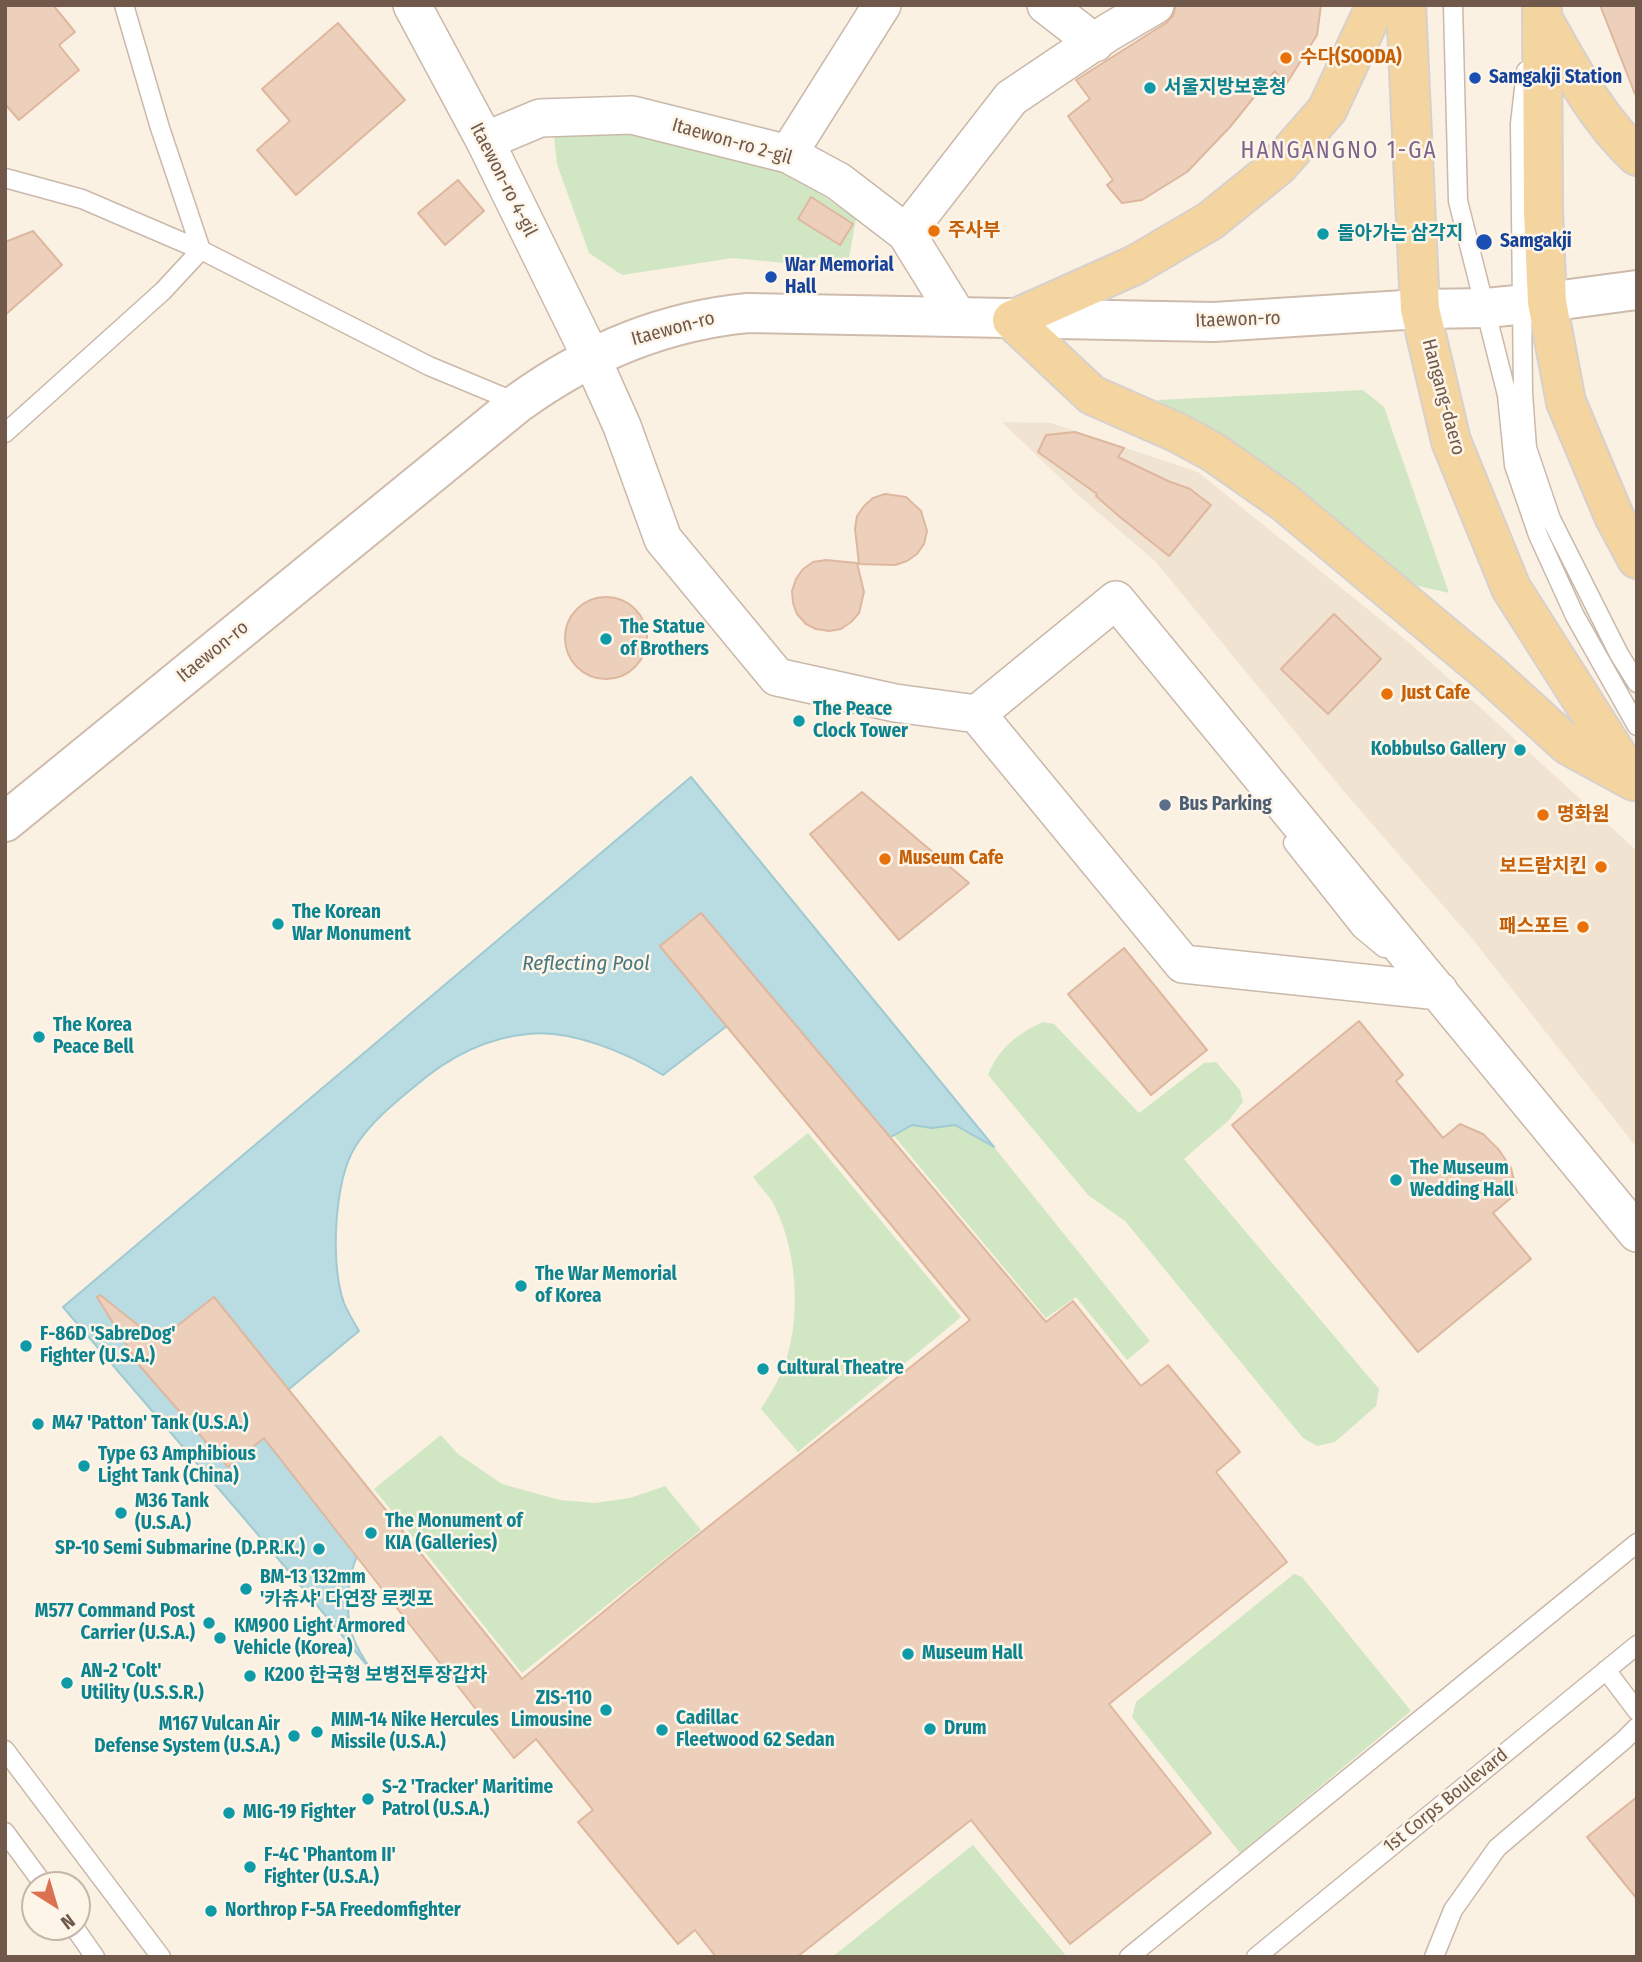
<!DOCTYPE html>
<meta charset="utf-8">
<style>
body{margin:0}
#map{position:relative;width:1642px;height:1962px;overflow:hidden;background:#faf1e3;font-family:"Fira Sans Condensed",sans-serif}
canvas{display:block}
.frame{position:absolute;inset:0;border:7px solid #70584b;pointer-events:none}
.north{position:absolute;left:21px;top:1871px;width:70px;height:70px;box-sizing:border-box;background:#fdf5e8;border:2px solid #c5b6a9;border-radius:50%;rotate:143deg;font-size:19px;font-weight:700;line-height:28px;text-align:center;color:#70584b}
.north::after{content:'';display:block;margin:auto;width:24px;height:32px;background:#db7151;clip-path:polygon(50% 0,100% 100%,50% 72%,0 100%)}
</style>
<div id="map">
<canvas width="1642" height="1962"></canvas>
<div class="frame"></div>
<div class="north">N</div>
</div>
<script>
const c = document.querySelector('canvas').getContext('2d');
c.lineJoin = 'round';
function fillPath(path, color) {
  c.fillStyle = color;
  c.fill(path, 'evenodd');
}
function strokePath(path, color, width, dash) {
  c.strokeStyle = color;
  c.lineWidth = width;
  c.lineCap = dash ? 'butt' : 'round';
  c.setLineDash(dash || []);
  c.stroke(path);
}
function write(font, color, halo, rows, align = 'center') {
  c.font = font + ' "Fira Sans Condensed","Noto Sans KR",sans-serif';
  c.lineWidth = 5;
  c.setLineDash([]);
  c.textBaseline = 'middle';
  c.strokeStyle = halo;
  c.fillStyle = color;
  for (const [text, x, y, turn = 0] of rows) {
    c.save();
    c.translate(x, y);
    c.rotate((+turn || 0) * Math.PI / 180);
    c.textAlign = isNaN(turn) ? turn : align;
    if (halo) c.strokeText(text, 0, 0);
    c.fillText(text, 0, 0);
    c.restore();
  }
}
const residential = new Path2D(`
 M1002,422l49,1 147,49 214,173 225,206v297l-163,-207 -128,-147 -190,-232 -77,-66z`);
const green = new Path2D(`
 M630,129l153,39 73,51 -9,50 -114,-11 -111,17 -33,-22 -32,-89 -3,-28z
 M1363,390l21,17 65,186 -31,-7 -172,-132 -89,-54z
 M1043,1022l11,2 85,89 65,-50 12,-1 24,28 3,12 -14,18 -45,39 195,230 -3,17 -41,36 -18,4 -14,-8 -178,-217 -37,-26 -100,-120c11,-27 29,-41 55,-53z
 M912,1125l20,3 23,-3 39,22 156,194 -23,19 -51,-63 -30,21 -152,-182z
 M808,1133l153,184 -163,135 -37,-43c7,-12 16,-25 21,-38 20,-47 16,-118 -7,-164 -5,-11 -15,-20 -22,-30z
 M441,1435l17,19 44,30 58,16 35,3 35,-5 35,-12 36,44 -179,143 -148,-184z
 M1294,1574l8,3 109,134 -171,142 -108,-136 4,-15z
 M973,1845l94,112h-235z`);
const water = new Path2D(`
 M691,777l303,370 -39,-22 -23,3 -20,-3 -23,13 -188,-224 -41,32 67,80 -64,49c-36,-22 -92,-46 -135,-41 -43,4 -82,25 -114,53 -22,18 -44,36 -59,60 -21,35 -25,118 -11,156 4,10 10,19 15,28l-71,59 -112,-63 181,229c-10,23 -12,53 -5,78 3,12 12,24 18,35l-115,-138 -192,-224z`);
const building = new Path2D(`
 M5,5h48l22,27 -16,13 20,25 -60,50 -14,-16z
 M1176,5h145l-4,30 -32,51 -10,-15 -45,56 -43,45 -45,28 -20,3 -15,-18 6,-5 -45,-64 22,-17 -14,-19 90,-57 7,-7z
 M1600,5h37v89h-2z
 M338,23l67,77 -109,95 -39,-45 33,-29 -28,-32z
 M458,180l26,31 -39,34 -27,-32z
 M811,197l42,27 -13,21 -42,-26z
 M33,231l29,34 -57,50v-73z
 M1075,432l49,16 -6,9 50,24 22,8 21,16 -42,51 -49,-39 -24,-21 1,-2 -59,-42 8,-17z
 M885,494l21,3 15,14 6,20 -3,13 -7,10 -10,7 -12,4 -36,-1 -4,-35 2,-13 7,-10 9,-8z
 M826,560l31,3 7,29 -5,21 -8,9 -10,7 -12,2 -13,-2 -10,-5 -9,-10 -4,-11 -1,-12 4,-12 7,-10 10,-7z
 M565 638a41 41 0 1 1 82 0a41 41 0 1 1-82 0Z
 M1334,614l47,45 -53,55 -47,-45z
 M862,792l107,91 -70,57 -89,-106z
 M701,913l345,409 27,-21 68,85 27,-21 72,87 -24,20 71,90 -178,142 102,129 -141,111 -99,-124 -174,137h-81l-21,-27 -17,14 -100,-122 15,-12 -57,-71 -22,19 -250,-320 -36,29 -89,-102 -42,-68 3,-2 58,46 56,-44 308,382 148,-122 300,-237 -310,-374z
 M1124,948l83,102 -56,45 -83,-101z
 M1359,1021l44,54 -7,6 47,57 17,-14 23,10 16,16 12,18 6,25 -24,20 38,46 -113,93 -186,-227z
 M1637,1797v102l-50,-62z`);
const lane = new Path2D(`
 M124,5l36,123 41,122 228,116 89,37
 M1453,5l5,196 49,194 7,70 24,70 37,81 62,110
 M1526,71l-6,53 3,269 4,55 24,71 68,135 18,29
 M5,178l77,21 119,51 -38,41 -158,142
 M1293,843l68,86 23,19
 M1606,1670l31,41
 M5,1750l156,207
 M5,1832l39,53
 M74,1927l21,30
 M1129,1957l508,-414
 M1256,1957l381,-312
 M1434,1957l19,-47 44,-62 127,-108 13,-13`);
const street = new Path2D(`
 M412,5l73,136 106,216 31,69 41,113 114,138 118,26 82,11
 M1046,5l49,38
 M485,141l55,-23 92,-3 156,39 50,27 68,52 52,84
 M788,154l94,-149
 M906,233l105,-135 98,-66 46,-27
 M1439,991l-256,-27 -206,-250 139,-114 521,633`);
const secondary = new Path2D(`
 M5,822l513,-419c69,-50 145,-82 230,-90l466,9 206,-13 66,-1 61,-6 90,-12`);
const primary = new Path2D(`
 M1376,5l-49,105 -49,56 -68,55 -75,44 -123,55 80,75 86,38 35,19 70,49 206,172 79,72 66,36
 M1406,5l14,304 31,132 60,147 120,189
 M1542,5l1,206 4,91 19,100 48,114 23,43
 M1545,23c26,46 52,96 92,133`);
const markers = [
 [1286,58,7,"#e8710a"],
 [1475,78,7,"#1a4fb4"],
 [1150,88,7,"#0f9aa8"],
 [934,231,7,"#e8710a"],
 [1323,234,7,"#0f9aa8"],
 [1484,242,9,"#1a4fb4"],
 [771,277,7,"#1a4fb4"],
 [606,639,7,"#0f9aa8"],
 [1387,694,7,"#e8710a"],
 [799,721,7,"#0f9aa8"],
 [1520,750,7,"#0f9aa8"],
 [1165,805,7,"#5c6f8a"],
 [1543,815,7,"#e8710a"],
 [885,859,7,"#e8710a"],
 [1601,867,7,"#e8710a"],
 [278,924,7,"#0f9aa8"],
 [1583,927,7,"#e8710a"],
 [39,1037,7,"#0f9aa8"],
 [1396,1180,7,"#0f9aa8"],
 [521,1286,7,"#0f9aa8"],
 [26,1346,7,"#0f9aa8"],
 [763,1369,7,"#0f9aa8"],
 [38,1424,7,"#0f9aa8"],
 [84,1466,7,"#0f9aa8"],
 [121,1513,7,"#0f9aa8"],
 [371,1533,7,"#0f9aa8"],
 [319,1549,7,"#0f9aa8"],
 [246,1589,7,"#0f9aa8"],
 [209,1623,7,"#0f9aa8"],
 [220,1638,7,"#0f9aa8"],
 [908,1654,7,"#0f9aa8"],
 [250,1676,7,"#0f9aa8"],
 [67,1683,7,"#0f9aa8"],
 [606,1710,7,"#0f9aa8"],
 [930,1729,7,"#0f9aa8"],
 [662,1730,7,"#0f9aa8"],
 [317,1732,7,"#0f9aa8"],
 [294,1736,7,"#0f9aa8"],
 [368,1799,7,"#0f9aa8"],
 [229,1813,7,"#0f9aa8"],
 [250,1867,7,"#0f9aa8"],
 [211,1911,7,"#0f9aa8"]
];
const foodNames = [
 ["수다(SOODA)",1300,58],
 ["주사부",948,231],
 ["Just Cafe",1401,694],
 ["명화원",1557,815],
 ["Museum Cafe",899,859],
 ["보드람치킨",1587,867,"right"],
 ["패스포트",1569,927,"right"]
];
const transitNames = [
 ["Samgakji Station",1489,78],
 ["Samgakji",1500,242],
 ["War Memorial",785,266],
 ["Hall",785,288]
];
const cultureNames = [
 ["서울지방보훈청",1164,88],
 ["돌아가는 삼각지",1337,234],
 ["The Statue",620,628],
 ["of Brothers",620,650],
 ["The Peace",813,710],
 ["Clock Tower",813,732],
 ["Kobbulso Gallery",1506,750,"right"],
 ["The Korean",292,913],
 ["War Monument",292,935],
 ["The Korea",53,1026],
 ["Peace Bell",53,1048],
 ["The Museum",1410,1169],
 ["Wedding Hall",1410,1191],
 ["The War Memorial",535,1275],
 ["of Korea",535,1297],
 ["F-86D 'SabreDog'",40,1335],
 ["Fighter (U.S.A.)",40,1357],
 ["Cultural Theatre",777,1369],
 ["M47 'Patton' Tank (U.S.A.)",52,1424],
 ["Type 63 Amphibious",98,1455],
 ["Light Tank (China)",98,1477],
 ["M36 Tank",135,1502],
 ["(U.S.A.)",135,1524],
 ["The Monument of",385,1522],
 ["KIA (Galleries)",385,1544],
 ["SP-10 Semi Submarine (D.P.R.K.)",305,1549,"right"],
 ["BM-13 132mm",260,1578],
 ["'카츄샤' 다연장 로켓포",260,1600],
 ["M577 Command Post",195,1612,"right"],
 ["Carrier (U.S.A.)",195,1634,"right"],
 ["KM900 Light Armored",234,1627],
 ["Vehicle (Korea)",234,1649],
 ["Museum Hall",922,1654],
 ["AN-2 'Colt'",81,1672],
 ["Utility (U.S.S.R.)",81,1694],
 ["K200 한국형 보병전투장갑차",264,1676],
 ["ZIS-110",592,1699,"right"],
 ["Limousine",592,1721,"right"],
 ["Cadillac",676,1719],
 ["Fleetwood 62 Sedan",676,1741],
 ["MIM-14 Nike Hercules",331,1721],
 ["Missile (U.S.A.)",331,1743],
 ["M167 Vulcan Air",280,1725,"right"],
 ["Defense System (U.S.A.)",280,1747,"right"],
 ["Drum",944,1729],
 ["S-2 'Tracker' Maritime",382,1788],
 ["Patrol (U.S.A.)",382,1810],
 ["MIG-19 Fighter",243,1813],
 ["F-4C 'Phantom II'",264,1856],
 ["Fighter (U.S.A.)",264,1878],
 ["Northrop F-5A Freedomfighter",225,1911]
];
const streetNames = [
 ["Itaewon-ro 2-gil",732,142,16],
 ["Itaewon-ro 4-gil",503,180,63],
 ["Itaewon-ro",1238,320,-2],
 ["Itaewon-ro",673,329,-15],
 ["Hangang-daero",1443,397,75],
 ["Itaewon-ro",213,652,-39],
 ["1st Corps Boulevard",1446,1801,-39]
];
const serviceNames = [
 ["Bus Parking",1179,805]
];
const waterNames = [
 ["Reflecting Pool",586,964]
];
const quarterNames = [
 ["HANGANGNO 1-GA",1339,152]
];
fillPath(residential, '#f1e3d2');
fillPath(green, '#d1e6c3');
fillPath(water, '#b9dbe2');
strokePath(water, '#a0cad2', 2);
fillPath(building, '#edd0bc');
strokePath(building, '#deb79e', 2);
strokePath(lane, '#cab9aa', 21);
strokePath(street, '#cab9aa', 40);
strokePath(secondary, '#cfbbab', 42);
strokePath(primary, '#d7d0cd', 42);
strokePath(lane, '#fff', 18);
strokePath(street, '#fff', 37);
strokePath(secondary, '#fff', 38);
strokePath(primary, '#f4d5a0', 38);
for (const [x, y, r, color] of markers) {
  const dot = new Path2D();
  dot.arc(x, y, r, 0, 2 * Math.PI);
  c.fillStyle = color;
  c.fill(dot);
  strokePath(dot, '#fdf5e8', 2.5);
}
write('bold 19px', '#c56008', '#fdf5e8', foodNames, 'left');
write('bold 19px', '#164399', '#fdf5e8', transitNames, 'left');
write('bold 19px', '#0d838f', '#fdf5e8', cultureNames, 'left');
write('19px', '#70584b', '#fdf5e8', streetNames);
write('bold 19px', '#4e5e75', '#fdf5e8', serviceNames, 'left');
write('italic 21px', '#477781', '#fdf5e8', waterNames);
c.letterSpacing = '2px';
write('23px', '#7e638c', '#fdf5e8', quarterNames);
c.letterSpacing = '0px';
</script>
